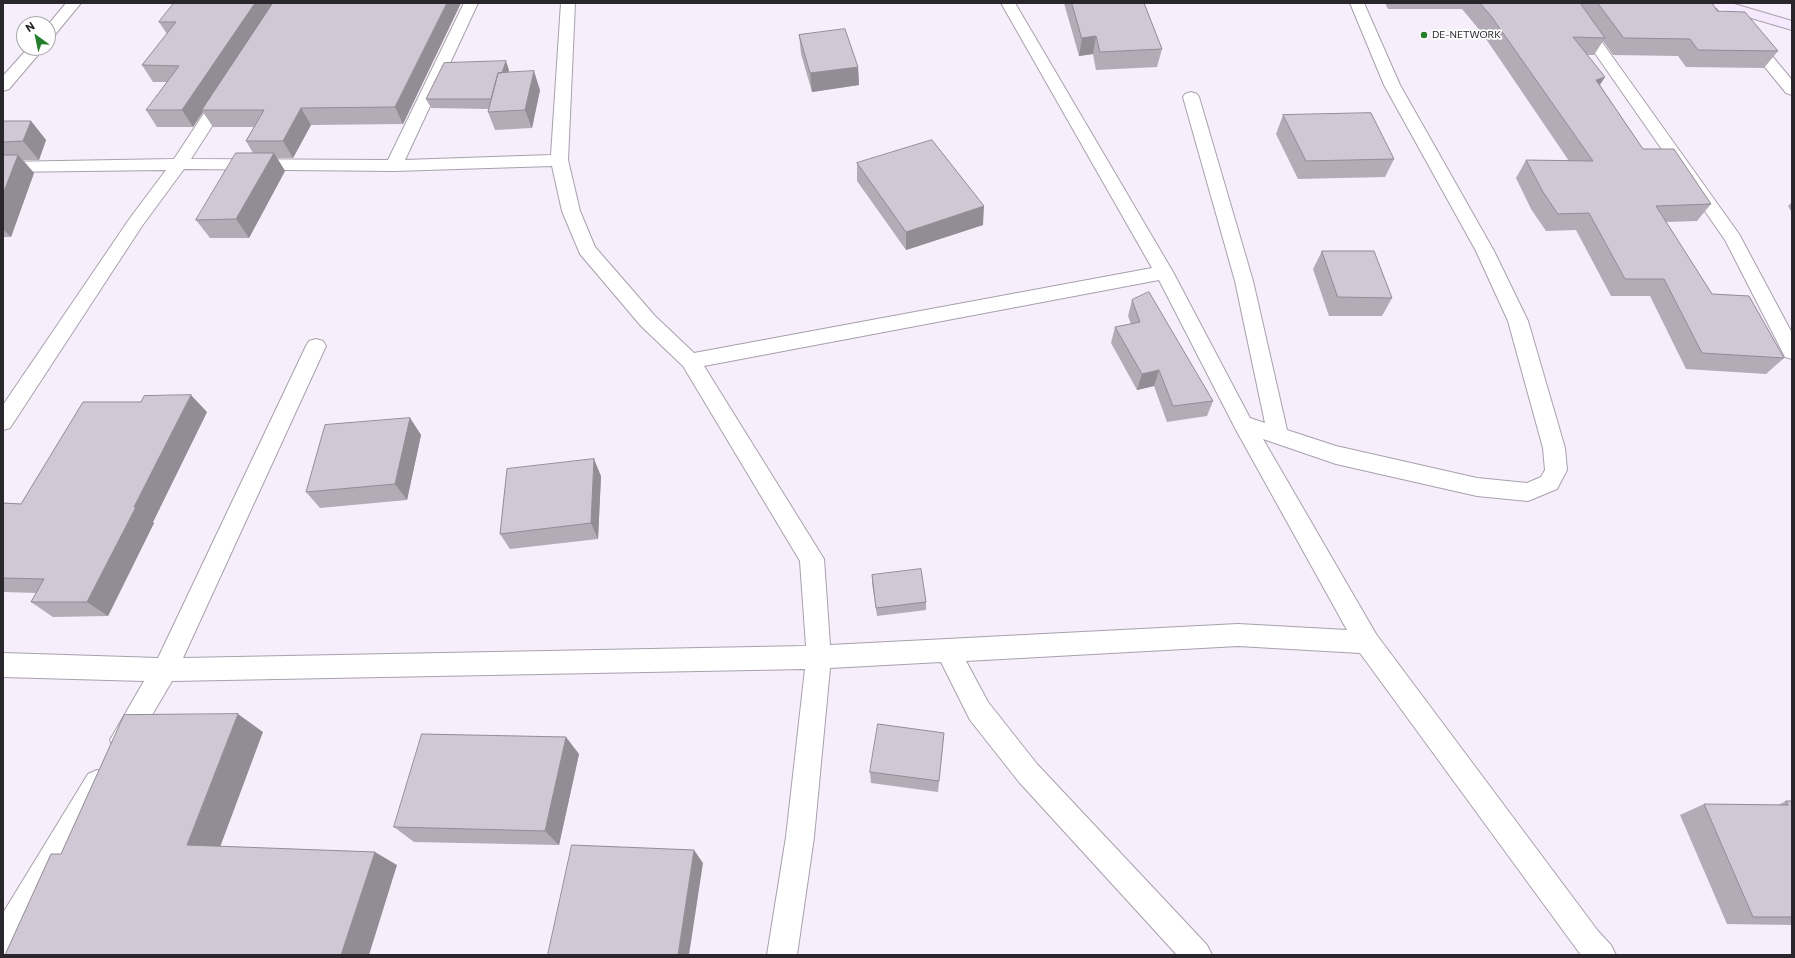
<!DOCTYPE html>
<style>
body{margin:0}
#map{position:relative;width:1795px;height:958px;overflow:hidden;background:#f6eefb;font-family:Commissioner,sans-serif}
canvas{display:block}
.frame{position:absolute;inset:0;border:4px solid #2a272c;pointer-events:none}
.north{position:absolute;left:16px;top:16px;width:40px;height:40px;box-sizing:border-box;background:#fff;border:1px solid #aaa9ab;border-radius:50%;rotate:327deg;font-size:11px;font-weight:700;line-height:16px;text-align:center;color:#2a272c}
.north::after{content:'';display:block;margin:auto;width:14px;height:18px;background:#257e2c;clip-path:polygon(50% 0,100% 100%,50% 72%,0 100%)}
</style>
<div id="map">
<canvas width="1795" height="958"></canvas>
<div class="frame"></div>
<div class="north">N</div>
</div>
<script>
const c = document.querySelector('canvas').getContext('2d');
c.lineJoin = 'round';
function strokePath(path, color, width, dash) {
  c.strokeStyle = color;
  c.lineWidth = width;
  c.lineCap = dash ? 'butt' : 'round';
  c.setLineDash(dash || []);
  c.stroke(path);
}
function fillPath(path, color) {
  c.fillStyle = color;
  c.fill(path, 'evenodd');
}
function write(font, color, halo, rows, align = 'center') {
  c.font = font + ' Commissioner,sans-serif';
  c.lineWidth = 3.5;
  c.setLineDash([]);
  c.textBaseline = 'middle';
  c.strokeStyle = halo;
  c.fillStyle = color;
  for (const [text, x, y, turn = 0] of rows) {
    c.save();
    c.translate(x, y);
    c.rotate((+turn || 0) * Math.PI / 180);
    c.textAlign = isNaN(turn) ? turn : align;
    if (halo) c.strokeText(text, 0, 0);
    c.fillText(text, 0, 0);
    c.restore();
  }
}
const street = new Path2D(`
 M66,3h15l-28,34 -5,2v-14z
 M464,3h14l-73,157 146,-5 10,-152h14l-7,157 12,51 15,36 60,69 39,37 458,-85 -151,-265h14l158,269 77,146 15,5 -30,-142 -52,-184 2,-3 6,-2 6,2 2,3 54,184 34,149 49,16 141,32 50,5 14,-6 4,-7 -2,-22 -35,-127 -32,-70 -92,-166 -34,-82h14l36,82 94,166 34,70 37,127 2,22 -10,19 -29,12 -51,-5 -141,-32 -73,-25 113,195 222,297 13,14 5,10h-35l-3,-4 -218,-298 -122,-7 -272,15 22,41 49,62 170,181 5,10h-35l-158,-173 -49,-62 -29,-58 -111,6 -16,169 -17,118h-30l19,-118 19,-168 -633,12 -40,68 -9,4 -9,-4 -4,-9 34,-59 -141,-4v-24l155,5 148,-312 3,-5 7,-2 7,2 3,5 -143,312 623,-12 -6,-85 -117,-195 -42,-40 -61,-72 -18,-43 -10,-45 -158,5 -210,-2 -42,57 -132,202 -7,2v-25l127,-187 36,-48 -163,2v-10l171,-3 44,-67 6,-2 6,2 2,3 -41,64 197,1zM1159,280l77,150 111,200 -109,-6 -408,21 -6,-86 -120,-193z
 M1560,3h14l165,231 53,99v26l-7,-2 -60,-117z
 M1716,3h12l64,77v15l-6,-2 -69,-85 -2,-3z
 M28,48h16l-35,41 -6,2v-15z
 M97,770l9,4 4,9 -4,9 -93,158 -10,5v-42l85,-139z`);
const secondary = new Path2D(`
 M1708,3h23l61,18v9l-82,-24z`);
const wall = new Path2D(`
 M461,3l-58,121 -92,1 -18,33h-16l8,13 -36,67h-39l-14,-18 57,-67 -7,-12 8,-14h-41l-10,-15 -10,15h-36l-11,-17 21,-28h-14l-11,-17 25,-31 -8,-12z
 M1064,3h80l18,46 -5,18 -61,3 -3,-16 -14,2z
 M1385,3h327l5,8 61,40 -14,17 -78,-1 -8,-11 -65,-1 -10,-14 -9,14h-7l13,30 43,64 68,55 -14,17 -31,1 46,72 72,64 -18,16 -80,-5 -36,-73h-39l-35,-66 -30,1 -15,-22 -15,-31 10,-18 43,1 -87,-128 -20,-24h-74z
 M799,35l59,32 1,18 -47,7 -11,-38z
 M509,70l-1,2 32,18 -8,38 -37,2 -7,-18 1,-3 -58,-1 -5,-9z
 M1283,115l111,44 -9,18 -87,2 -22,-45z
 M3,121h28l15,19 -7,20h-16l11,13 -23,64h-8z
 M857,163l126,62 -77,25 -49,-69z
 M1792,202v11l-4,-7z
 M1322,251l70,47 -10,18h-53l-16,-47z
 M1132,300l81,101 -6,15 -40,6 -13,-36 -17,4 -26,-47 4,-16 16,-3 -3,-8z
 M207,412l-54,110 1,1 -46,93 -55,1 -22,-15 6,-9 -34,-1v-89l18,1z
 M410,418l11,17 -14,65 -87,8 -14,-16z
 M601,476l-3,63 -88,10 -10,-15z
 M872,575l54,27v8l-49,6 -5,-33z
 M944,733l-6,59 -67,-9 -1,-11z
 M579,754l-20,91 -145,-3 -20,-15z
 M1786,801h6v124l-65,-1 -47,-109 24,-11 74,1z`);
const shadedWall = new Path2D(`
 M255,3h20l-73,107 1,2 -10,15 -11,-17z
 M447,3h14l-58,121 -8,-17z
 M1096,36l-3,18 -14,2 3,-18z
 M506,61l3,9 -12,39 -4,-10z
 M858,67l1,18 -47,7 -2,-19z
 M534,71l6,19 -8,38 -7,-18z
 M1605,77l-11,17 2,-14z
 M301,108l10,17 -18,33 -10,-17z
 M31,121l15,19 -7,20 -16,-19z
 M274,153l11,18 -36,67 -13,-19z
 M18,155l16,18 -23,64 -8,-8v-35z
 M984,206l-1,19 -77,25v-18z
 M1159,370l-5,16 -17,4 5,-16z
 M191,395l16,17 -54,110 1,1 -46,93 -21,-14 47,-95z
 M410,418l11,17 -14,65 -12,-16z
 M594,459l7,17 -3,63 -7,-16z
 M238,714l25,18 -47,126 -29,-13z
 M566,737l13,17 -20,91 -14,-14z
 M694,850l9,13 -14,92h-11z
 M375,852l22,13 -28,90h-28z`);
const building = new Path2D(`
 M174,3h81l-73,107h-36l33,-44 -37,-1 34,-43h-17z
 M273,3h174l-52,104 -94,1 -18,33h-37l18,-31h-62z
 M1072,3h72l18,46 -62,3 -4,-16 -14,2z
 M1480,3h100l25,35 -32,-1 32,40 -9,3 47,69h31l37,55 -55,2 56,88 37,2 35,62 -82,-5 -38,-74h-39l-36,-66 -31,1 -15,-22 -17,-32 67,1 -102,-145z
 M1598,3h114l5,8 28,1 33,39 -80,-1 -8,-11 -66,-1z
 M845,29l13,38 -48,6 -11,-38z
 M506,61l-4,12h-4l-7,26h-65l18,-36z
 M534,71l-9,39 -37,2 10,-39z
 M1371,113l23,46 -88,2 -23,-46z
 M3,121h28l-8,20 -20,1z
 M932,140l52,66 -78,26 -49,-69z
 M236,153h38l-38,66 -40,1z
 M3,155h15l-15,39z
 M1322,251h52l18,47 -54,-1z
 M1149,292l64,109 -40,5 -14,-36 -17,4 -27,-47 25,-5 -8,-22z
 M191,395l-57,112h2l-49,95h-56l13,-23 -41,-1v-75l18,1 62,-102h58l3,-6z
 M410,418l-15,66 -89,8 19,-67z
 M594,459l-3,64 -91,11 7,-65z
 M921,569l5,33 -50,6 -4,-33z
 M238,714l-51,131 188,7 -34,103h-336l46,-101h10l63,-139z
 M878,724l66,9 -5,48 -69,-9z
 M422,734l144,3 -21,94 -151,-4z
 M1786,801h6v116h-39l-49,-113 84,1z
 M572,845l122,5 -16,105h-130z`);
const markers = [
 [1424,35,4,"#257e2c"]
];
const farPoinames = [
 ["DE-NETWORK",1432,35]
];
strokePath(street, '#a8a1ad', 2);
strokePath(secondary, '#a8a1ad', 2);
fillPath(street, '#fff');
fillPath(secondary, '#f6e9fd');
fillPath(wall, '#b3acb7');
fillPath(shadedWall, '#928c95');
fillPath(building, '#d0c8d5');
strokePath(building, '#928c95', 1);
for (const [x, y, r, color] of markers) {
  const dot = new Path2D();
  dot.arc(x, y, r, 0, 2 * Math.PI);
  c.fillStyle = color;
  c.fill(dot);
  strokePath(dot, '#fff', 1.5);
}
write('10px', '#2a272c', '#fff', farPoinames, 'left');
</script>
